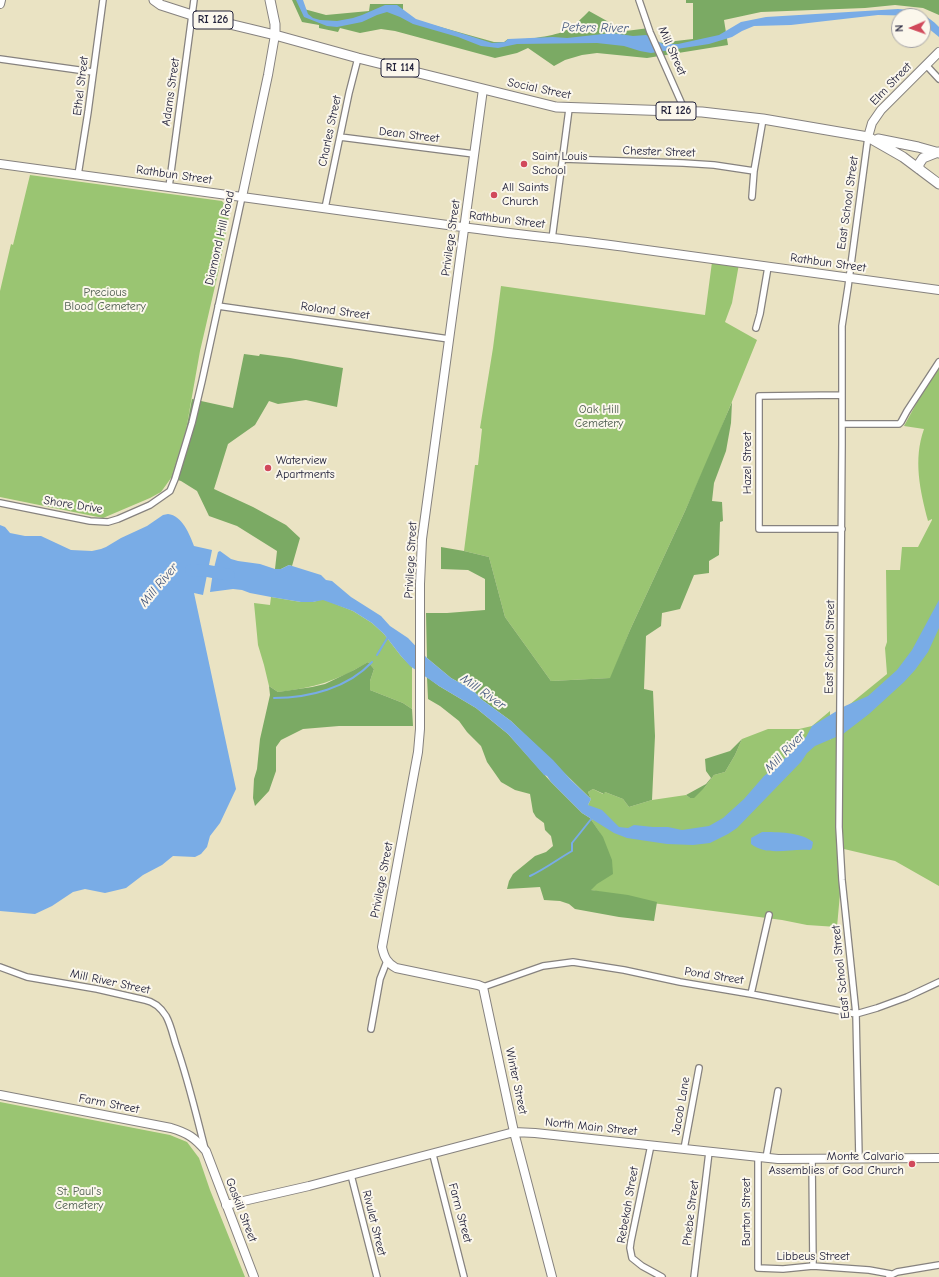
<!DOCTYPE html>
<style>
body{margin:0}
#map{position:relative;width:939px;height:1277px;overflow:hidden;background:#eae3c3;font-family:"Comic Neue",sans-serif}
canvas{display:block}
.north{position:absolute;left:891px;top:8px;width:40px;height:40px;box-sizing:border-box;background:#fbf7ec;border:1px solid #a4a2a5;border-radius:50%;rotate:268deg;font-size:11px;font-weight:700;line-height:16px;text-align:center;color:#22223b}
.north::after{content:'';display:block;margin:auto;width:14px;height:18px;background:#d1495b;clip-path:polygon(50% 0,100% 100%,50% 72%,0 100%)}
</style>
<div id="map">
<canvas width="939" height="1277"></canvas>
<div class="north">N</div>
</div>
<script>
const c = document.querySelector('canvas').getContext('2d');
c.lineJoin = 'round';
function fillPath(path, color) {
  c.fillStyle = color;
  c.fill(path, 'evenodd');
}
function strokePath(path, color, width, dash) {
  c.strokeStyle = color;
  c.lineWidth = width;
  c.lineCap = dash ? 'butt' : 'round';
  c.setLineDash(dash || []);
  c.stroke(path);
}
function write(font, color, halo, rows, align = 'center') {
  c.font = font + ' "Comic Neue",sans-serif';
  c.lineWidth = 4;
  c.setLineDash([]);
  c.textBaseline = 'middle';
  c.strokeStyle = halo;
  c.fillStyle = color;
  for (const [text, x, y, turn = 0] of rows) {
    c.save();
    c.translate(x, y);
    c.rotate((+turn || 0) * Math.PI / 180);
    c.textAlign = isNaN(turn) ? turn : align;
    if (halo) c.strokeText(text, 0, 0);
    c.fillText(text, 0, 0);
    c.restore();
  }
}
const green = new Path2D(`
 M30,175l192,26 8,10 -11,58 -19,82 -14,79 -15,48 -10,14 -11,6 -47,20 -103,-21v-206l11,-47 2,1z
 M712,262l27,2 -7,39 -7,19 32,18 -46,113 -26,58 -55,119 -19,48 -60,3 -46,-64 -16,-60 -25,-6 11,-86h3l4,-36 -2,-1 13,-80 8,-62 204,29z
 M939,362v524l-44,-25 -51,-12 -7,78 -30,-2 -25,-5 -130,-17 -61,-13 9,-57 -10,-15 4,2 -6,-15 3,-6 -3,-7 5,-3 10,5 2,-2 18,7 6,8 23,-7 34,-5 4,3 15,-11 9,-12 11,-3 10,-17 7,-16 26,-10h31l13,-3 18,-15v29l14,-31 43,-35 -2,-26 2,-6 -1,-72h14l2,-23h16l14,-27v-1l-4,2c-8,-31 -15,-61 -4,-92l-20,-3z
 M271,597l30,5h12l10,-3 30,12 19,12 12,11 17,22 11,11v42l-9,-6 -33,-13v-9l4,-12 -6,-7c-31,19 -54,26 -90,30l-9,-6 -5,-21 -6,-20 -4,-42 16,2z
 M0,1102l170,33 17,7 12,16 11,32 35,87h-245z`);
const forest = new Path2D(`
 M292,0h10l2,9 22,6 43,-4 1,-7h33v9l12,7 79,22h10l4,-3c12,2 51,-3 60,-10 8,-5 15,-12 21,-18l18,10 12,9 7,1 23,-3 9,15 35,-4v-36h-7v-3h253v15l-16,-7 -28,-3 -30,3 -104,4 -37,8 4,25 -81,13 -50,-5 -15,2 -17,5 -11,6 -26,-18 -11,5 -22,5 -100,-27 -14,-2 -21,4 -20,-5 -2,4 -19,-4v-3l-17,-3z
 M244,354l15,2 1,-2 30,4 53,10 -6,39 -31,-7 -28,4 -9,-3 -14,24 -27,19 -14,45 39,18 33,18 14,13 -8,28 -3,-1 -8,4h-6l2,-18 -40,-25 -28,-10 -12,-25 -16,-10 -10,-3 15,-48 6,-31 41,9z
 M732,402l-1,21 -5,28 -12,32 -2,18 10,1 1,19 -3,1 -1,33 -10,6v12l-15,2 -14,34 -18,4 -1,13 -15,10 -2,53 9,2 2,45 -3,64 -23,7 -6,-8 -18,-7 -1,2 -11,-5 -5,3 3,7 -80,-78 -30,-22 -8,-9 -22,-12 -24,-20 -1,-45h21l38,-3v-31l-17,-9 -27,-1v-22l23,4 25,6 16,60 46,64 59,-3 20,-48 55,-119z
 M368,662l6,7 -4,12v9l33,13 9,6 1,17h-74l-36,3 -22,11 -5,7v24l-7,20 -14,15 -2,-8 1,-19 3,-10 3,-30 10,-44 -1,-9 9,6 34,-5 13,-3 29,-14z
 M427,677l12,9 37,22 32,26 43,48 31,31 8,5 13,19 9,23 1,14 -16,10 -6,6 37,5 29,7 -3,19 -35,-4 -44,-8 -6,-5 -9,-3 -16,-1 -4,-13 -33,2 2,-8 4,-7 22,-18 11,-4 7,-6 -2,-10 -6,-6 -1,-7 -8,-6 -3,-5 -3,-18 -15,-4 -14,-8 -14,-20 -6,-16 -14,-14 -8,-11 -19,-15 -12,-7z
 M742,739l-7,16 -10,17 -11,3 -9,12 -11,11h-4l-4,-3 20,-11 5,-6 -5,-7 -1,-12 25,-8z`);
const water = new Path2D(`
 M296,0h7l5,14 5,4 7,2 17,1 16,-3 9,-3 23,-10h12l19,14 76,24 13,-1 3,-3 45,-2 14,1 45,-5 21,3 13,-1 17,9h15l41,-9 22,-13 25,-5 132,-8c16,1 30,6 41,18v10l-16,-13v-8l-45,-1 -87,10 -37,1 -12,5 -10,6 -23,7 -58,9 -11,-2 -16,-5 -27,-3 -80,1 -19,4 -17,-2 -23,-9 -45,-13 -13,-7 -13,-5 -10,3 -15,7 -25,5 -10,-1 -23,-9z
 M168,514c14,1 22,21 26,32l18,4 -9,45 -9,-2 42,196 -16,34 -10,13 -3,11 -6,7 -6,3 -22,-1 -11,9 -19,10 -17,13 -21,5 -20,-4 -12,3 -21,14 -17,8 -35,-3v-386l5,2 5,6 15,3h16l30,14 21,1 9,-2 5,-2 15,-9 26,-12 16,-11z
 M220,551l11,8 7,2 22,3 15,5h6l8,-4 32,10 5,5 6,1 19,16 30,19 9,10 18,12 19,20 24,20 22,12 8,9 30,22 42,39 18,20 20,19 -3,6 14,5 17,17 9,1 6,-3 19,2h15l14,3 27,-4 14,-8 21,-19 20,-23 15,-12 27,-27 6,-11 33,-20 23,-10 29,-26 15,-20 27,-50v28l-11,24 -13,18 -11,12 -35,32 -26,20 -28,12 -8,7 -6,9 -64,66 -9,6 -18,9 -17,2 -26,-1 -40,-6 -13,-5 -32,-20 -31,-31 -4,-6 -3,-1 -36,-41 -32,-26 -37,-22 -29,-20 -9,-10 -17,-22 -12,-11 -19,-12 -30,-11 -10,2h-12l-30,-5 -21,-4 -8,-3 -9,-1 -23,3 3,-20 5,-20z
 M762,832c15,0 39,0 51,10l-1,6 -2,2c-19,-2 -42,7 -59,-6v-6z`);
const stream = new Path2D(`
 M377,655l11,-18
 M274,698c35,0 74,-10 98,-36
 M530,876c15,-7 28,-17 42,-25v-8l20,-25`);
const river = new Path2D(`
 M191,570l17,1 21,4`);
const street = new Path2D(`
 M639,0l11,32 35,79
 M0,59l93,13
 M926,65l13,14
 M340,137l134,17
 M563,159l120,4 31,2 40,6
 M78,175l10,-63 15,-112
 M169,187l25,-187
 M752,197l2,-26 9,-52
 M325,208l24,-115 9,-35
 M552,239l17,-130
 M218,306l231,33
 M756,328l4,-14 8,-47
 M841,395l-82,1v133h83
 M842,424h57l2,-2 6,-11 32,-49
 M0,503l90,18 18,1 10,-3 32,-14 20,-14 5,-12 17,-56 10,-42 40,-184
 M0,967l27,10 70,12 48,11c10,2 16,8 21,16 5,9 7,20 10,29 12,34 20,69 29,104
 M483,987l60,-21 30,-4 51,8 56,12 71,12 105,20 21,-6 30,-11 32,-15
 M751,994l18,-79
 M371,1029l9,-50 7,-18
 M651,1145l-20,96 -1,7 2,10 10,8 20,11
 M684,1149l15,-81
 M433,1155l31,122
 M758,1157v111l25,1 30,-3 56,4 22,4
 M766,1158l12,-67
 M812,1158l1,108
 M859,1158l-3,-144 -14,-134 -3,-53 3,-383v-118l6,-39 20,-150
 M351,1175l26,102
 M889,1276l8,-4 42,-7
 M694,1277l15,-125`);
const secondary = new Path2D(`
 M0,4l1,-4
 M483,89l-61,450 -2,45v145l-2,23 -36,195c2,10 5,16 14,21l82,17 5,2 31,145 38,145
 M868,137l4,-14 9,-13 58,-58
 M0,164c154,22 308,41 462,63 57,8 114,13 170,21 103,14 205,29 307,42
 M242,197l26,-122 7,-40
 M0,1095l171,33c17,5 24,10 35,23l48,126
 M226,1205l83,-19 205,-54 21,1 243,26 161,-1`);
const primary = new Path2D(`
 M154,0l7,5 31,10 83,20 83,23 198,49 146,5 61,7 105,18 35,20 36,27
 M270,0l5,24v11
 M878,139l40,8 21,6
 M919,169v-5l4,-6 15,-6`);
const markers = [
 [524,164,4,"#d1495b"],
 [494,195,4,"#d1495b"],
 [268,468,4,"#d1495b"],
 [912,1164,4,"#d1495b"]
];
const shields = [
 [213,20,40],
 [400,68,38],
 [676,111,40]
];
const shieldNames = [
 ["RI 126",213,20],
 ["RI 114",400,68],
 ["RI 126",676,111]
];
const streetNames = [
 ["Mill Street",672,51,66],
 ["Elm Street",891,84,-46],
 ["Ethel Street",81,86,-83],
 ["Social Street",539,89,12],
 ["Adams Street",171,92,-82],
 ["Charles Street",330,131,-78],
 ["Dean Street",409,135,7],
 ["Chester Street",659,152,2],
 ["Rathbun Street",174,175,8],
 ["East School Street",848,203,-82],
 ["Rathbun Street",507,220,7],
 ["Diamond Hill Road",220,238,-77],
 ["Privilege Street",451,238,-82],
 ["Rathbun Street",828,263,8],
 ["Roland Street",335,311,8],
 ["Hazel Street",748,463,-90],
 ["Shore Drive",73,505,9],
 ["Privilege Street",411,560,-87],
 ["East School Street",830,647,-89],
 ["Privilege Street",382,880,-79],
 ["East School Street",841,972,-96],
 ["Pond Street",714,976,9],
 ["Mill River Street",110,982,12],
 ["Winter Street",516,1081,78],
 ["Farm Street",109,1104,11],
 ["Jacob Lane",681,1106,-80],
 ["North Main Street",591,1127,6],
 ["Rebekah Street",628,1205,-80],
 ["Gaskill Street",241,1210,69],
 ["Barton Street",747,1212,-90],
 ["Farm Street",460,1213,75],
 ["Phebe Street",691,1213,-83],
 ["Rivulet Street",374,1223,76],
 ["Libbeus Street",813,1257]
];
const poiNames = [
 ["Saint Louis",532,157],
 ["School",532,171],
 ["All Saints",502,188],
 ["Church",502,202],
 ["Waterview",276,461],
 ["Apartments",276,475],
 ["Monte Calvario",904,1157,"right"],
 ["Assemblies of God Church",904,1171,"right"]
];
const parkNames = [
 ["Precious",105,293],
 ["Blood Cemetery",105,307],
 ["Oak Hill",599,410],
 ["Cemetery",599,424],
 ["St. Paul's",79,1192],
 ["Cemetery",79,1206]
];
const waterNames = [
 ["Peters River",595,28,1],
 ["Mill River",159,585,-50],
 ["Mill River",483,692,35],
 ["Mill River",785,752,-46]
];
fillPath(green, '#9ac572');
fillPath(forest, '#7baa64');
fillPath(water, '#79ace6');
strokePath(stream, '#79ace6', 2);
strokePath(river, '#79ace6', 12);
strokePath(street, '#86827f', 8);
strokePath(secondary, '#86827f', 10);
strokePath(primary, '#86827f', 11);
strokePath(street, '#fff', 5.5);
strokePath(secondary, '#fff', 8);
strokePath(primary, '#fff', 9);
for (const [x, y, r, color] of markers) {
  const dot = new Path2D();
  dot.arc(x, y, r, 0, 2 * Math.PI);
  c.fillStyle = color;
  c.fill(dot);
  strokePath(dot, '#fbf7ec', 1.5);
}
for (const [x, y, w] of shields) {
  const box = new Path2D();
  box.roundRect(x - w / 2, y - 9, w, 18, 3);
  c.fillStyle = '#fbf7ec';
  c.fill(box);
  strokePath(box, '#22223b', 1);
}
write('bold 11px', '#22223b', null, shieldNames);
write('12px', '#22223b', '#fbf7ec', streetNames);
write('12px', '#22223b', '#fbf7ec', poiNames, 'left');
write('12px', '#4c5b4e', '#fbf7ec', parkNames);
write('italic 13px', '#45597f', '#fbf7ec', waterNames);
</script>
